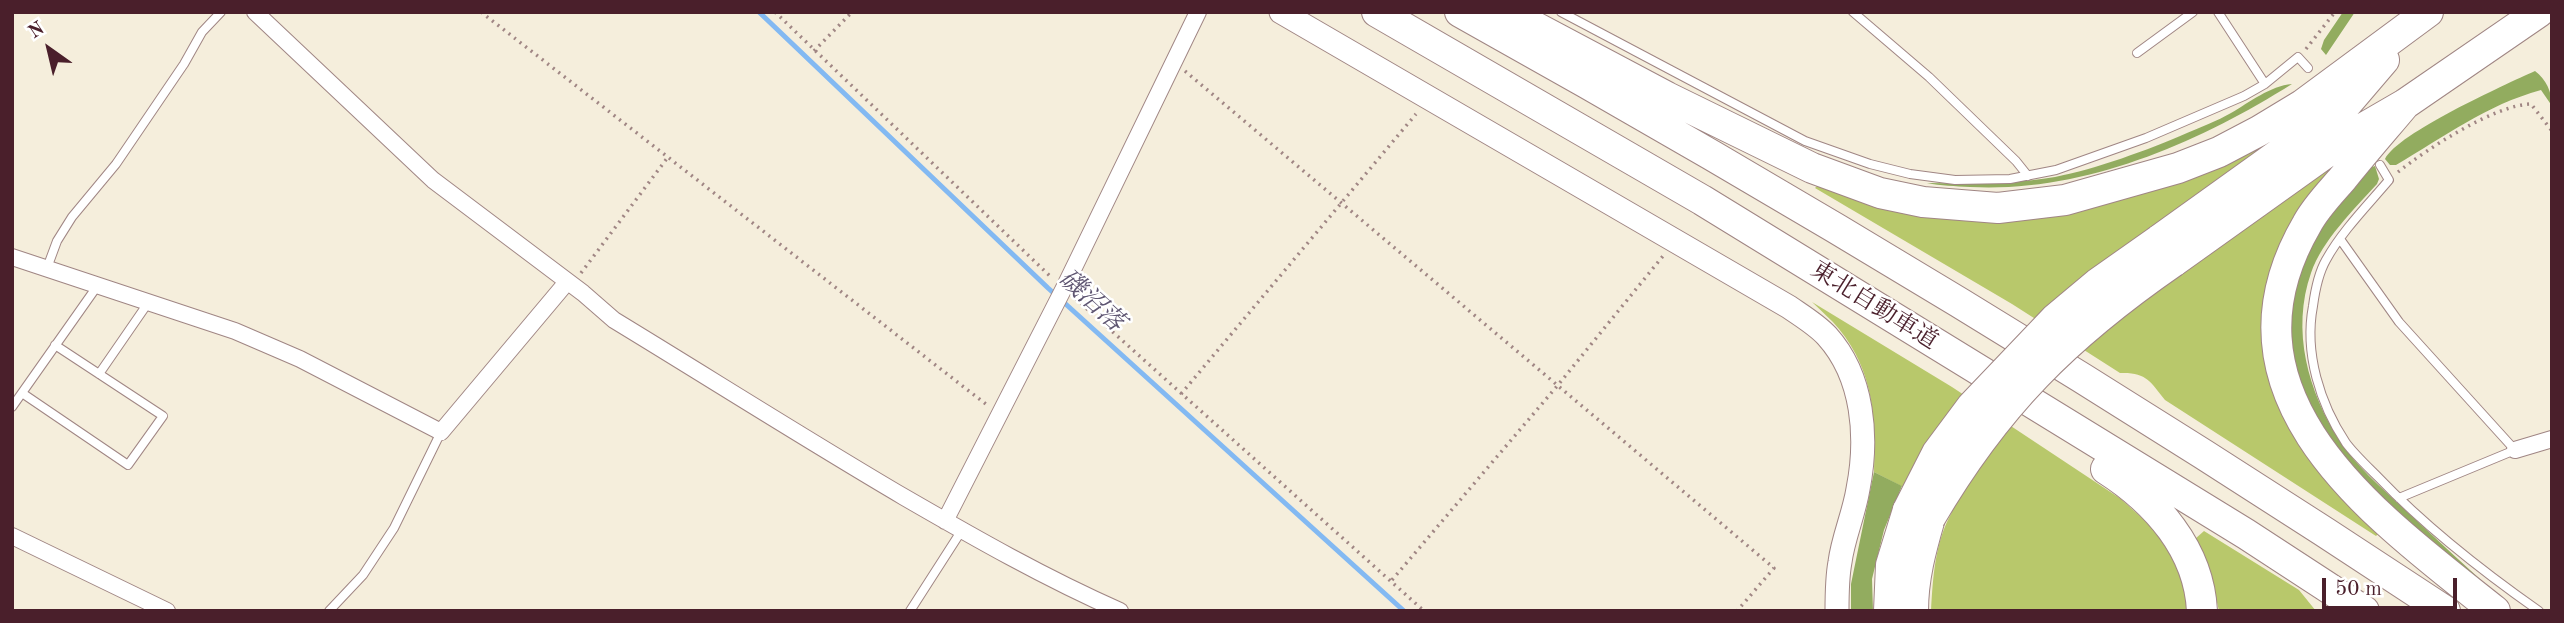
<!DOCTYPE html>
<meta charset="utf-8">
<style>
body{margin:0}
#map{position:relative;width:2564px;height:623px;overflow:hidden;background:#f5eedc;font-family:"Old Standard TT",serif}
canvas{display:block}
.frame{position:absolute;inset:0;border:14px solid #4a1f2b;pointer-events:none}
.north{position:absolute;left:14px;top:14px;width:70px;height:70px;-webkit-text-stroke:5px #fff;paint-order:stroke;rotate:326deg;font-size:19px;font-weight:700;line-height:28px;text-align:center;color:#4a1f2b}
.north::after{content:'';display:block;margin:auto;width:24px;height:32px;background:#4a1f2b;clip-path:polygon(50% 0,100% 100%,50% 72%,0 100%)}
.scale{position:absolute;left:2322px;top:578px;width:135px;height:32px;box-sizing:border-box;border:4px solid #4a1f2b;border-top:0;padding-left:9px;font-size:21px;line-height:24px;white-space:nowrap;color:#4a1f2b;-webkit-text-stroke:5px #fff;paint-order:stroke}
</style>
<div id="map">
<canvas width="2564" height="623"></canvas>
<div class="frame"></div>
<div class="north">N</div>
<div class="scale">50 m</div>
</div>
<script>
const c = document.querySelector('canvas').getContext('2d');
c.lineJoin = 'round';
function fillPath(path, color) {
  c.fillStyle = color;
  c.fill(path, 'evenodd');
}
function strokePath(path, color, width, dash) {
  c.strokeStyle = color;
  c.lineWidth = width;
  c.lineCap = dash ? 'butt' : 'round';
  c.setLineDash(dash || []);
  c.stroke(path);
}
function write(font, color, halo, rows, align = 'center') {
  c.font = font + ' "Old Standard TT","Noto Serif JP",serif';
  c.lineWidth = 5;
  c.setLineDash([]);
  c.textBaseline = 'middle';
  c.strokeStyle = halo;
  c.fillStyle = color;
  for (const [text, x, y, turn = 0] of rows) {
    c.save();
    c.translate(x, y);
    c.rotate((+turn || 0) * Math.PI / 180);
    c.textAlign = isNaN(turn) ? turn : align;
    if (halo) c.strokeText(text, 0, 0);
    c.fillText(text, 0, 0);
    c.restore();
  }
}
const green = new Path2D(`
 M2326,105l32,38 -91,166 114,222 -5,5 -211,-136c-15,-19 -19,-28 -45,-27l-108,-69 -197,-116 4,-4 198,32z
 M1812,302l140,85 169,112 32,29 20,31 14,36 2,16h-258c2,-35 4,-69 21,-99l-78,-40c2,-53 0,-100 -35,-143 -8,-10 -18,-18 -27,-27z
 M2204,531l95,59 17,21h-97l-8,-35 -16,-37z`);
const forest = new Path2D(`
 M2343,12h12l-29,43 -5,-6 3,-9z
 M2535,71c11,8 17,21 17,35l-11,-16c-55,15 -97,47 -145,75h-6l-5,-6c13,-26 119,-74 150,-88z
 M2292,84c-94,59 -208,109 -322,103 -15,-1 -29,-1 -43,-4 43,1 85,1 128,-6 41,-8 93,-27 132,-44 14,-6 30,-12 44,-20 19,-11 39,-27 61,-29z
 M2375,166l4,13 -2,5c-23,25 -55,57 -66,89 -20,57 -3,119 29,168 16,25 41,46 62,66 34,32 68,63 102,94l-64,-50 -77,-71 -43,-51 -31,-75 2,-66 28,-60 48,-59z
 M1874,472l28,14 -18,44 -12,49 1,32h-22v-27z`);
const stream = new Path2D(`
 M759,12l289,276 356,323`);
const path = new Path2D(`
 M481,12l506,393
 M775,12l277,266
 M2306,49l29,-37
 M814,51l38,-39
 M1185,71l589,497 -37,43
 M2398,172c29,-23 96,-67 133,-68l21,27
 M581,273l87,-116
 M1076,299l348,312
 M1181,394l235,-280
 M1392,580l166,-195 105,-129`);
const lane = new Path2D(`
 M1561,12l244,129 65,23 40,10 45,6 55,-1 46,-9 90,-32 98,-42 21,-12 33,-27 10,11
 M1853,12l76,65 87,84 12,15
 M2218,12l47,72
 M2137,53l56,-41
 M2380,165l9,15c-22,26 -47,51 -63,80 -8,14 -11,31 -13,46 -9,47 7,98 33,137 9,12 22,24 33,35 48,50 103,93 160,133
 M2340,239l59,83 116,128 -116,48
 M47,268l10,-27 15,-24 44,-53 68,-100 18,-32 19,-20
 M99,374l49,-71
 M22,393l106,72 35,-49 -108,-71
 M12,407l86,-122
 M329,611l34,-36 31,-47 47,-96
 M910,611l52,-81`);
const street = new Path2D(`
 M255,12l178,168 150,113 31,27c97,59 193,120 290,177 71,41 141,81 216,114
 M12,257l223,74 65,28 141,73 126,-150
 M2515,450l37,-11
 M945,521l119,-233 134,-276
 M12,536l155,75`);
const secondary = new Path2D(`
 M1281,12l508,295c13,9 28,18 38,29 37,41 41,102 31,153 -4,25 -15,49 -18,73 -3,16 -3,33 -3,49`);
const highway = new Path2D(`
 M1377,12l325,188 544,334 118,77
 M1460,12c336,187 665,387 985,599
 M1507,12l160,85 145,71 68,25 43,9 75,6 67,-8 113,-32 41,-16 40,-21 43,-26 126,-93
 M2405,104c-21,25 -42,49 -62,74 -12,14 -27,29 -36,46 -101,173 69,292 188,387
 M2159,240l184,-132 41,-48
 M2173,262l175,-125 57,-33 134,-92
 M2106,469c50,32 93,80 96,142
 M1889,611l2,-46 17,-55
 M1913,611c0,-33 8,-62 17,-93`);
const highwayBridge = new Path2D(`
 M1908,510l29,-57 35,-47 83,-87 43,-36 61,-43
 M1930,518c66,-113 136,-182 243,-256`);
const streetNames = [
 ["東北自動車道",1874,306,32]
];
const waterNames = [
 ["磯沼落",1091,301,42]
];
fillPath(green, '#b8c86b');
fillPath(forest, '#92ac5f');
strokePath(stream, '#83b9f2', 5);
strokePath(lane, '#a08684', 10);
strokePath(street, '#a08684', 18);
strokePath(secondary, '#a08684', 25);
strokePath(highway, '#a08684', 32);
strokePath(path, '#a08684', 3.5, [2, 5]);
strokePath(lane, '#fff', 8);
strokePath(street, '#fff', 16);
strokePath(secondary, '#fff', 23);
strokePath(highway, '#fff', 30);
strokePath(highwayBridge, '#a08684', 32, []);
strokePath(highwayBridge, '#fff', 30);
write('24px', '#4a1f2b', '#fff', streetNames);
write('italic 26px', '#5e5571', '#fff', waterNames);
</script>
